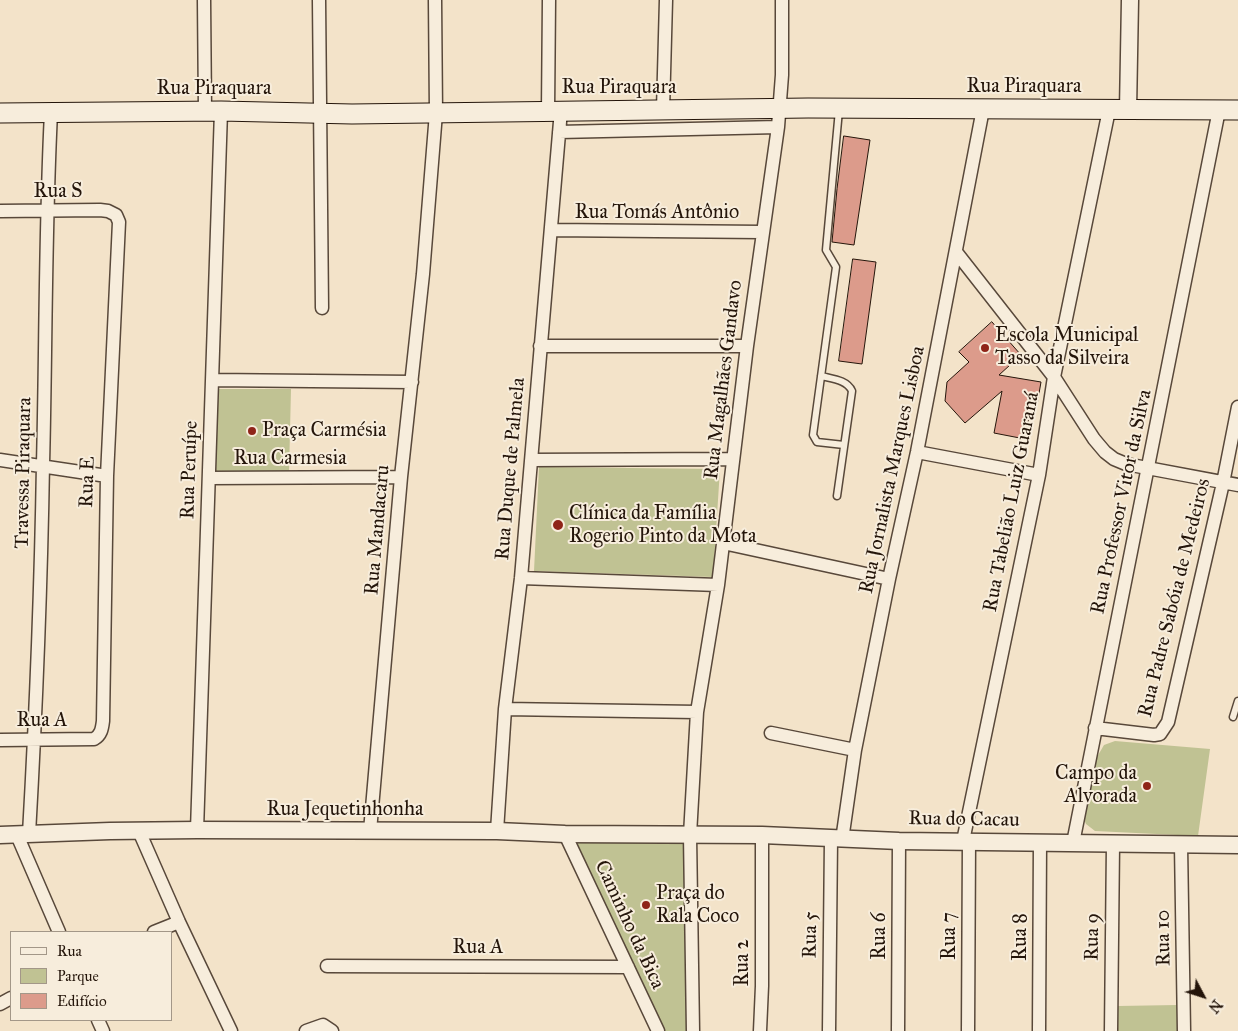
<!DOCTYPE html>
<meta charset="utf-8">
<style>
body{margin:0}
#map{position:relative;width:1238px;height:1031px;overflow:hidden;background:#f3e3c9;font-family:"IM FELL Great Primer",serif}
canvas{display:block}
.legend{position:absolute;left:10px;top:931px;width:162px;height:90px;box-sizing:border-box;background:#f7eddc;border:1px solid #a39788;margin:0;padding:6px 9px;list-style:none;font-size:15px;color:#24150a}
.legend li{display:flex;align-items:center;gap:10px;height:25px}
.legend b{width:25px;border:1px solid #a39788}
.north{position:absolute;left:1178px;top:971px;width:50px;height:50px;-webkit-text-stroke:4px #f7eddc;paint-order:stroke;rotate:130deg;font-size:14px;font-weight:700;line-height:20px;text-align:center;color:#24150a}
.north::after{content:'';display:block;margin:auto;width:18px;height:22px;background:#24150a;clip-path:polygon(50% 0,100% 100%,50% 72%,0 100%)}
</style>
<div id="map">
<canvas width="1238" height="1031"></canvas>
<ul class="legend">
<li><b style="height:6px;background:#f7eddc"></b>Rua</li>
<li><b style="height:14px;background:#c0c293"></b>Parque</li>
<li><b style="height:14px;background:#dc9b8b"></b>Edifício</li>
</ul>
<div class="north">N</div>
</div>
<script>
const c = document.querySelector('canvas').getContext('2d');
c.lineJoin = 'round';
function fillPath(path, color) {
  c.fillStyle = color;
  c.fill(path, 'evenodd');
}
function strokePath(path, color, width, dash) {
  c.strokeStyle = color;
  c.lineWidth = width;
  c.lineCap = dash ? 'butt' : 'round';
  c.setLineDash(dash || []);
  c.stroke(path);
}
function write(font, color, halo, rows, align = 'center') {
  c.font = font + ' "IM FELL Great Primer",serif';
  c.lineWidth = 4;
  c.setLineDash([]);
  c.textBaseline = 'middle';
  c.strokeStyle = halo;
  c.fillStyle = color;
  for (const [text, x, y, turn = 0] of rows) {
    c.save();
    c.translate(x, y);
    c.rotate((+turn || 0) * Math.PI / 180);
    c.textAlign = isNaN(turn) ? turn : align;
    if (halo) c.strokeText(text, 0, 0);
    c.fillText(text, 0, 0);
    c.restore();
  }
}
const green = new Path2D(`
 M216,389h75l-2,84 -75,1z
 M539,467l181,2 -7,108 -179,-6z
 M1115,741l95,8 -12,87 -103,-5 -9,-7 -4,-9 15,-58 7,-12z
 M687,838l3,193h-28l-86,-189z
 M1177,1005v26h-60l1,-25z`);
const building = new Path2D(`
 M844,136l26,4 -16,105 -22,-3 5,-53z
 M853,259l23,3 -14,102 -23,-3z
 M992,322l29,33 -22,20 42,7 -4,23 -6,-1 -6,35 -31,-6 8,-42 -37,32 -20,-22 2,-19 22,-20 -10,-10z`);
const service = new Path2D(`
 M839,110l-13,140 10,17 -23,168 4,7 27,3
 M821,376c12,3 26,4 31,15l-15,105
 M1233,717l5,-16`);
const minor = new Path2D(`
 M204,0l1,111
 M319,0l3,308
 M663,110l3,-110
 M548,111l1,-111
 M559,132l219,-5
 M0,211l100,-1 8,1 8,4 3,7 -12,254 -4,245c-1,8 -2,14 -9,18l-94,1
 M551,230l211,2
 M956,252l98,125 40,62 11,13 9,7 12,5 112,21
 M540,346h207
 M212,380l200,2
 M917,452l122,23
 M0,460l107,16
 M531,460l201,-1
 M209,478l192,-1
 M723,543l166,36
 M521,578l197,7
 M505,709l192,3
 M1095,728l59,7 6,-1 8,-12 55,-239 15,-76
 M771,733l84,17
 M197,830l24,-719
 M139,831l40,91 52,109
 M370,831l31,-354 22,-203 13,-161 -1,-113
 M497,831l8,-122 16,-131 40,-468
 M29,834c7,-123 12,-247 14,-370 3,-117 2,-234 8,-351
 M565,834l93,197
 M17,835l42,97
 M842,840l13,-90 34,-171 28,-127 66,-343
 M963,841l76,-366 15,-98 55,-267
 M1073,843l146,-733
 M1181,845l3,186
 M154,932l25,-10
 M327,966l301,1
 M0,1004l11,-6
 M98,1020l5,11
 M306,1031l17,-6 9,6
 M693,1031l-3,-196 7,-123 21,-127 29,-239 31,-219 4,-52v-75
 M760,1031l2,-45v-151
 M829,1031l2,-192
 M898,1031l1,-190
 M968,1031l1,-190
 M1039,1031l1,-189
 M1111,1031l2,-187`);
const tertiary = new Path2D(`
 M1128,110l2,-110
 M0,835l110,-4 87,-1 300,1 68,3 197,1 137,6 339,4`);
const secondary = new Path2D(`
 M0,113l221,-2 131,3 456,-6 430,2`);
const markers = [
 [985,348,5,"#8f2418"],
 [252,431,5,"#8f2418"],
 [558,525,6,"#8f2418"],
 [1147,786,5,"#8f2418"],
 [646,905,5,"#8f2418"]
];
const streetNames = [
 ["Rua Piraquara",1024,87],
 ["Rua Piraquara",619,88],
 ["Rua Piraquara",214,89],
 ["Rua S",58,192],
 ["Rua Tomás Antônio",657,213],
 ["Rua Magalhães Gandavo",724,380,-83],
 ["Rua Carmesia",290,459],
 ["Rua Duque de Palmela",511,469,-85],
 ["Rua Peruípe",190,470,-88],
 ["Rua Jornalista Marques Lisboa",893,470,-78],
 ["Travessa Piraquara",24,473,-89],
 ["Rua E",88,482,-88],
 ["Rua Tabelião Luiz Guaraná",1012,502,-79],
 ["Rua Professor Vitor da Silva",1122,502,-78],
 ["Rua Mandacaru",378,530,-85],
 ["Rua Padre Sabóia de Medeiros",1175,598,-76],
 ["Rua A",42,721],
 ["Rua Jequetinhonha",345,810],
 ["Rua do Cacau",964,820,1],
 ["Caminho da Bica",629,925,65],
 ["Rua 5",811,935,-89],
 ["Rua 6",880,936,-90],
 ["Rua 7",950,936,-90],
 ["Rua 8",1021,937,-90],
 ["Rua 9",1093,937,-89],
 ["Rua 10",1164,938,-91],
 ["Rua A",478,948],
 ["Rua 2",743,963,-90]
];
const poiNames = [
 ["Escola Municipal",995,336],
 ["Tasso da Silveira",995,359],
 ["Praça Carmésia",262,431],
 ["Clínica da Família",569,514],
 ["Rogerio Pinto da Mota",569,537],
 ["Campo da",1137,774,"right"],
 ["Alvorada",1137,797,"right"],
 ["Praça do",656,894],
 ["Rala Coco",656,917]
];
fillPath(green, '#c0c293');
fillPath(building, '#dc9b8b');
strokePath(building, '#24150a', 1);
strokePath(service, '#58483a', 9);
strokePath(minor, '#58483a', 15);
strokePath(tertiary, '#58483a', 19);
strokePath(secondary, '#24150a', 21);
strokePath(service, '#f7eddc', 6);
strokePath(minor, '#f7eddc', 12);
strokePath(tertiary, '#f7eddc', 16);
strokePath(secondary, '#f7eddc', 19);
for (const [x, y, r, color] of markers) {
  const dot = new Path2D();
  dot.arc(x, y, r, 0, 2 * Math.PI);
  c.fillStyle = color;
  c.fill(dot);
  strokePath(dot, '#f7eddc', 2);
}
write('20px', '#24150a', '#f7eddc', streetNames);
write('20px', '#24150a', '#f7eddc', poiNames, 'left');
</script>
